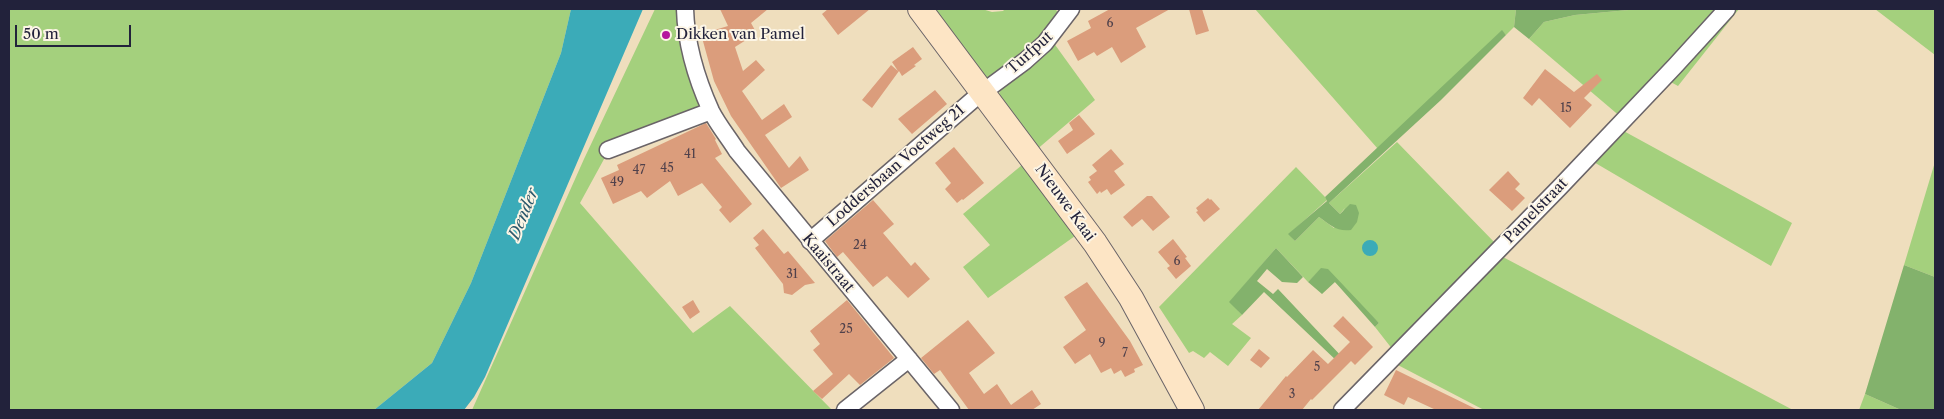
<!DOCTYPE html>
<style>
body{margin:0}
#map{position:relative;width:1944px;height:419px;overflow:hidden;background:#efdebd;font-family:"Libre Caslon Text",serif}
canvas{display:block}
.frame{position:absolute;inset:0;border:10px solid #22223b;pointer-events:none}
.scale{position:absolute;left:15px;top:25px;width:116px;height:22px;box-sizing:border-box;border:2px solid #22223b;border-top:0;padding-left:6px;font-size:15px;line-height:18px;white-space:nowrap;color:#22223b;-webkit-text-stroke:4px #fcf5e5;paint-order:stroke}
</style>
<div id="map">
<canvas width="1944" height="419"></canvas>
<div class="frame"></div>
<div class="scale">50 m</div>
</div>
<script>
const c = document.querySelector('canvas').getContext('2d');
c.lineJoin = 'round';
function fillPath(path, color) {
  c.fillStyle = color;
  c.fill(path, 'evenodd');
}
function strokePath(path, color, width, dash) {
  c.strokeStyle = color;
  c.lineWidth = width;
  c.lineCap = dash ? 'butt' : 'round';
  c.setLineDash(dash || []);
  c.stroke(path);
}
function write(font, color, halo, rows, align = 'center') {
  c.font = font + ' "Libre Caslon Text",serif';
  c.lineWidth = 4;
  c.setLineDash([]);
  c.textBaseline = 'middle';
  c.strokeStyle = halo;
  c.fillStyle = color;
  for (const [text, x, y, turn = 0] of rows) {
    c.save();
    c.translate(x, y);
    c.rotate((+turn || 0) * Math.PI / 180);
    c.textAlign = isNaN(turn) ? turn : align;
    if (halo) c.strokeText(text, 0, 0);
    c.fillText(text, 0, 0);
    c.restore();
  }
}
const green = new Path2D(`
 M9,9h562l-10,44 -90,230 -39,80 -58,47h-365z
 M655,9h26l30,102 -102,39 -29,53 113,130 37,-27 101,103 -359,1 112,-251z
 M930,9h52l10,3 11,-1 2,-2h50l4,4 -28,35 -38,29h-7z
 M1255,9h261l-2,18 -8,8 -4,-4 -124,118z
 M1639,9h80l-97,109 -93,-79 15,-17 31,-7z
 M1731,9h8l-61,77 -11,-6z
 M1875,9h60v46z
 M1053,42l42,58 -60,51 -36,-55 1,-7z
 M1620,129l172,94 -21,43 -179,-105z
 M1397,142l99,102 -103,106 -18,-23 4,-4 -58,-54 -13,13 -32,-34 -46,54 12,13 -10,9 19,14 -23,28 -18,-14 -6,6 -11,-7 -4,2 -30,-46 137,-140 29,30 2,3 -38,34 6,7 24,-24 15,11 11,-20 -5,6 -11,-11z
 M1935,162v115l-31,-12z
 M1022,165l53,71 -87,62 -25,-31 27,-22 -27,-31z
 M1501,256l292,154h-309l-90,-47z
 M1865,394l36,16h-42z`);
const forest = new Path2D(`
 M1516,9h123l-64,6 -31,7 -15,17 -15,-12z
 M1502,30l4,5 -65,65 -112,103 11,11 10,-10 6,1 3,8 -2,9 -6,8c-14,2 -21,-5 -32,-13l-24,24 -7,-7 39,-33 -2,-4z
 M1276,248l27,29 -6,6 -15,-1 -15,-13 -10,12 16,13 5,-5 66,70 -5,4 -75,-71 -22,23 -13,-13z
 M1904,265l31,12v133h-34l-36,-16z
 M1321,268l7,1 51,54 -4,4 -40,-45 -13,12 -14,-12z`);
const water = new Path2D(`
 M571,9h72l-158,368 -11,20 -10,13h-90l58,-47 39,-80 90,-230z
 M1362 248a8 8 0 1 1 16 0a8 8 0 1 1-16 0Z`);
const building = new Path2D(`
 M720,9h48l-17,14 5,9 -2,3 -19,12 8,24 13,-11 9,10 -23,21 20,29 22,-16 8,13 -27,18 24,33 11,-12 9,14 -28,18 -50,-72 -17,-35 -13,-47 27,-8z
 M828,9h42l-32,26 -16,-21z
 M1110,9h60l-34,19 10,19 -25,16 -9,-16 -15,9 -3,-4 -16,9 -11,-20 24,-13 -3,-7z
 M1189,9h13l7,22 -13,4z
 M913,47l9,12 -8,6 2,1 -14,10 -3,-5 -27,37 -10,-8 29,-35 7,6 -6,-9z
 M1545,69l29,23 23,-18 5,6 -18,18 8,7 -22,23 -31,-30 -7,8 -9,-8z
 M935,90l12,14 -35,30 -14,-15z
 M1079,115l16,19 -28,20 -9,-13 15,-11 -4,-7z
 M706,123l10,16 -1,1 7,14 -7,4 37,46 -22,19 -11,-13 3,-3 -20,-24 -24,13 -8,-15 -23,17 -6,-7 -28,13 -12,-26 18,-8 -2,-5z
 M954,147l30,36 -21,17 -1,-1 -5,4 -12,-14 6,-6 -16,-20z
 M1111,149l13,15 -10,7 11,14 -14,10 -4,-6 -6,4 -1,-2 -3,3 -9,-12 3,-2 -2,-3 8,-6 -5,-6z
 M1508,171l12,13 -5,5 10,9 -13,13 -23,-21z
 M1147,196h5l18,21 -17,14 -11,-12 -10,8 -9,-10z
 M1208,198l2,2 1,-1 9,10 -16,13 -8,-10 2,-1 -2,-3z
 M873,200l21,24 -11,9 28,33 4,-4 15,17 -22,19 -21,-22 -14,11 -30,-35 -6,5 -12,-16z
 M763,229l21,25 4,-3 27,32 -10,2 -13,10 -8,-2 -1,-9 -28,-36 4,-3 -6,-7z
 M1173,239l14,18 -2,1 6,8 -15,13 -9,-11 3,-2 -12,-14z
 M1087,282l43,59 13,24 -9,4 1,3 -10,5 -4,-7 -7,4 -3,-6 -10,5 -11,-19 -15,10 -12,-17 23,-17 -22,-33z
 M693,300l7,12 -10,7 -8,-12z
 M847,300l47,58 -34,27 -11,-11 -27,25 -9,-8 20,-17 -20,-24 7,-6 -10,-13z
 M1343,316l30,31 -18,18 -4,-4 -39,39 -1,-1 -9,11h-44l28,-34 1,1 26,-27 15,14 22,-22 -17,-16z
 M968,320l27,33 -26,20 15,21 13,-10 14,21 21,-15 9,14 -9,6h-63l-29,-40 -6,4 -13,-16z
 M1259,349l11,9 -9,10 -11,-8z
 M1396,370l82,40h-42l-28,-13 -4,8 -20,-10z`);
const street = new Path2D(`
 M685,9c1,35 12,71 26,102 7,14 18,27 26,40l214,259
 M608,150l103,-39
 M810,241l165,-143 50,-37 20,-18 26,-34
 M845,410l64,-51
 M1342,410l217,-222 116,-122 52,-57`);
const secondary = new Path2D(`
 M920,9l175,234 36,55 61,112`);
const markers = [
 [666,35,5,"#b5179e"]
];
const numberNames = [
 ["6",1110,24],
 ["15",1566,109],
 ["41",690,155],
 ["45",667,169],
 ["47",639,171],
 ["49",617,183],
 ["24",860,246],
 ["6",1177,262],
 ["31",792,275],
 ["25",846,330],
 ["9",1102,344],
 ["7",1125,354],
 ["5",1317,368],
 ["3",1292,395]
];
const poiNames = [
 ["Dikken van Pamel",676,35]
];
const streetNames = [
 ["Turfput",1030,53,-42],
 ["Loddersbaan Voetweg 21",896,166,-41],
 ["Nieuwe Kaai",1065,203,54],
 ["Pamelstraat",1536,211,-46],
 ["Kaaistraat",828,263,50]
];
const waterNames = [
 ["Dender",524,214,-68]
];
fillPath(green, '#a4d07d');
fillPath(forest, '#83b26c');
fillPath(water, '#3babb8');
fillPath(building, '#db9d7c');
strokePath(street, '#6a6468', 19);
strokePath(secondary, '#6a6468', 26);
strokePath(street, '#fff', 16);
strokePath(secondary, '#fde5c5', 24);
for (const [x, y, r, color] of markers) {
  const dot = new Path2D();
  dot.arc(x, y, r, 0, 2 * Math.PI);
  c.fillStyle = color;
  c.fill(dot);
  strokePath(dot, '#fcf5e5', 2);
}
write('12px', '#50414b', null, numberNames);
write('15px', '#22223b', '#fcf5e5', poiNames, 'left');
write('15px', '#22223b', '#fcf5e5', streetNames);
write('italic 16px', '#2c596d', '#fcf5e5', waterNames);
</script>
